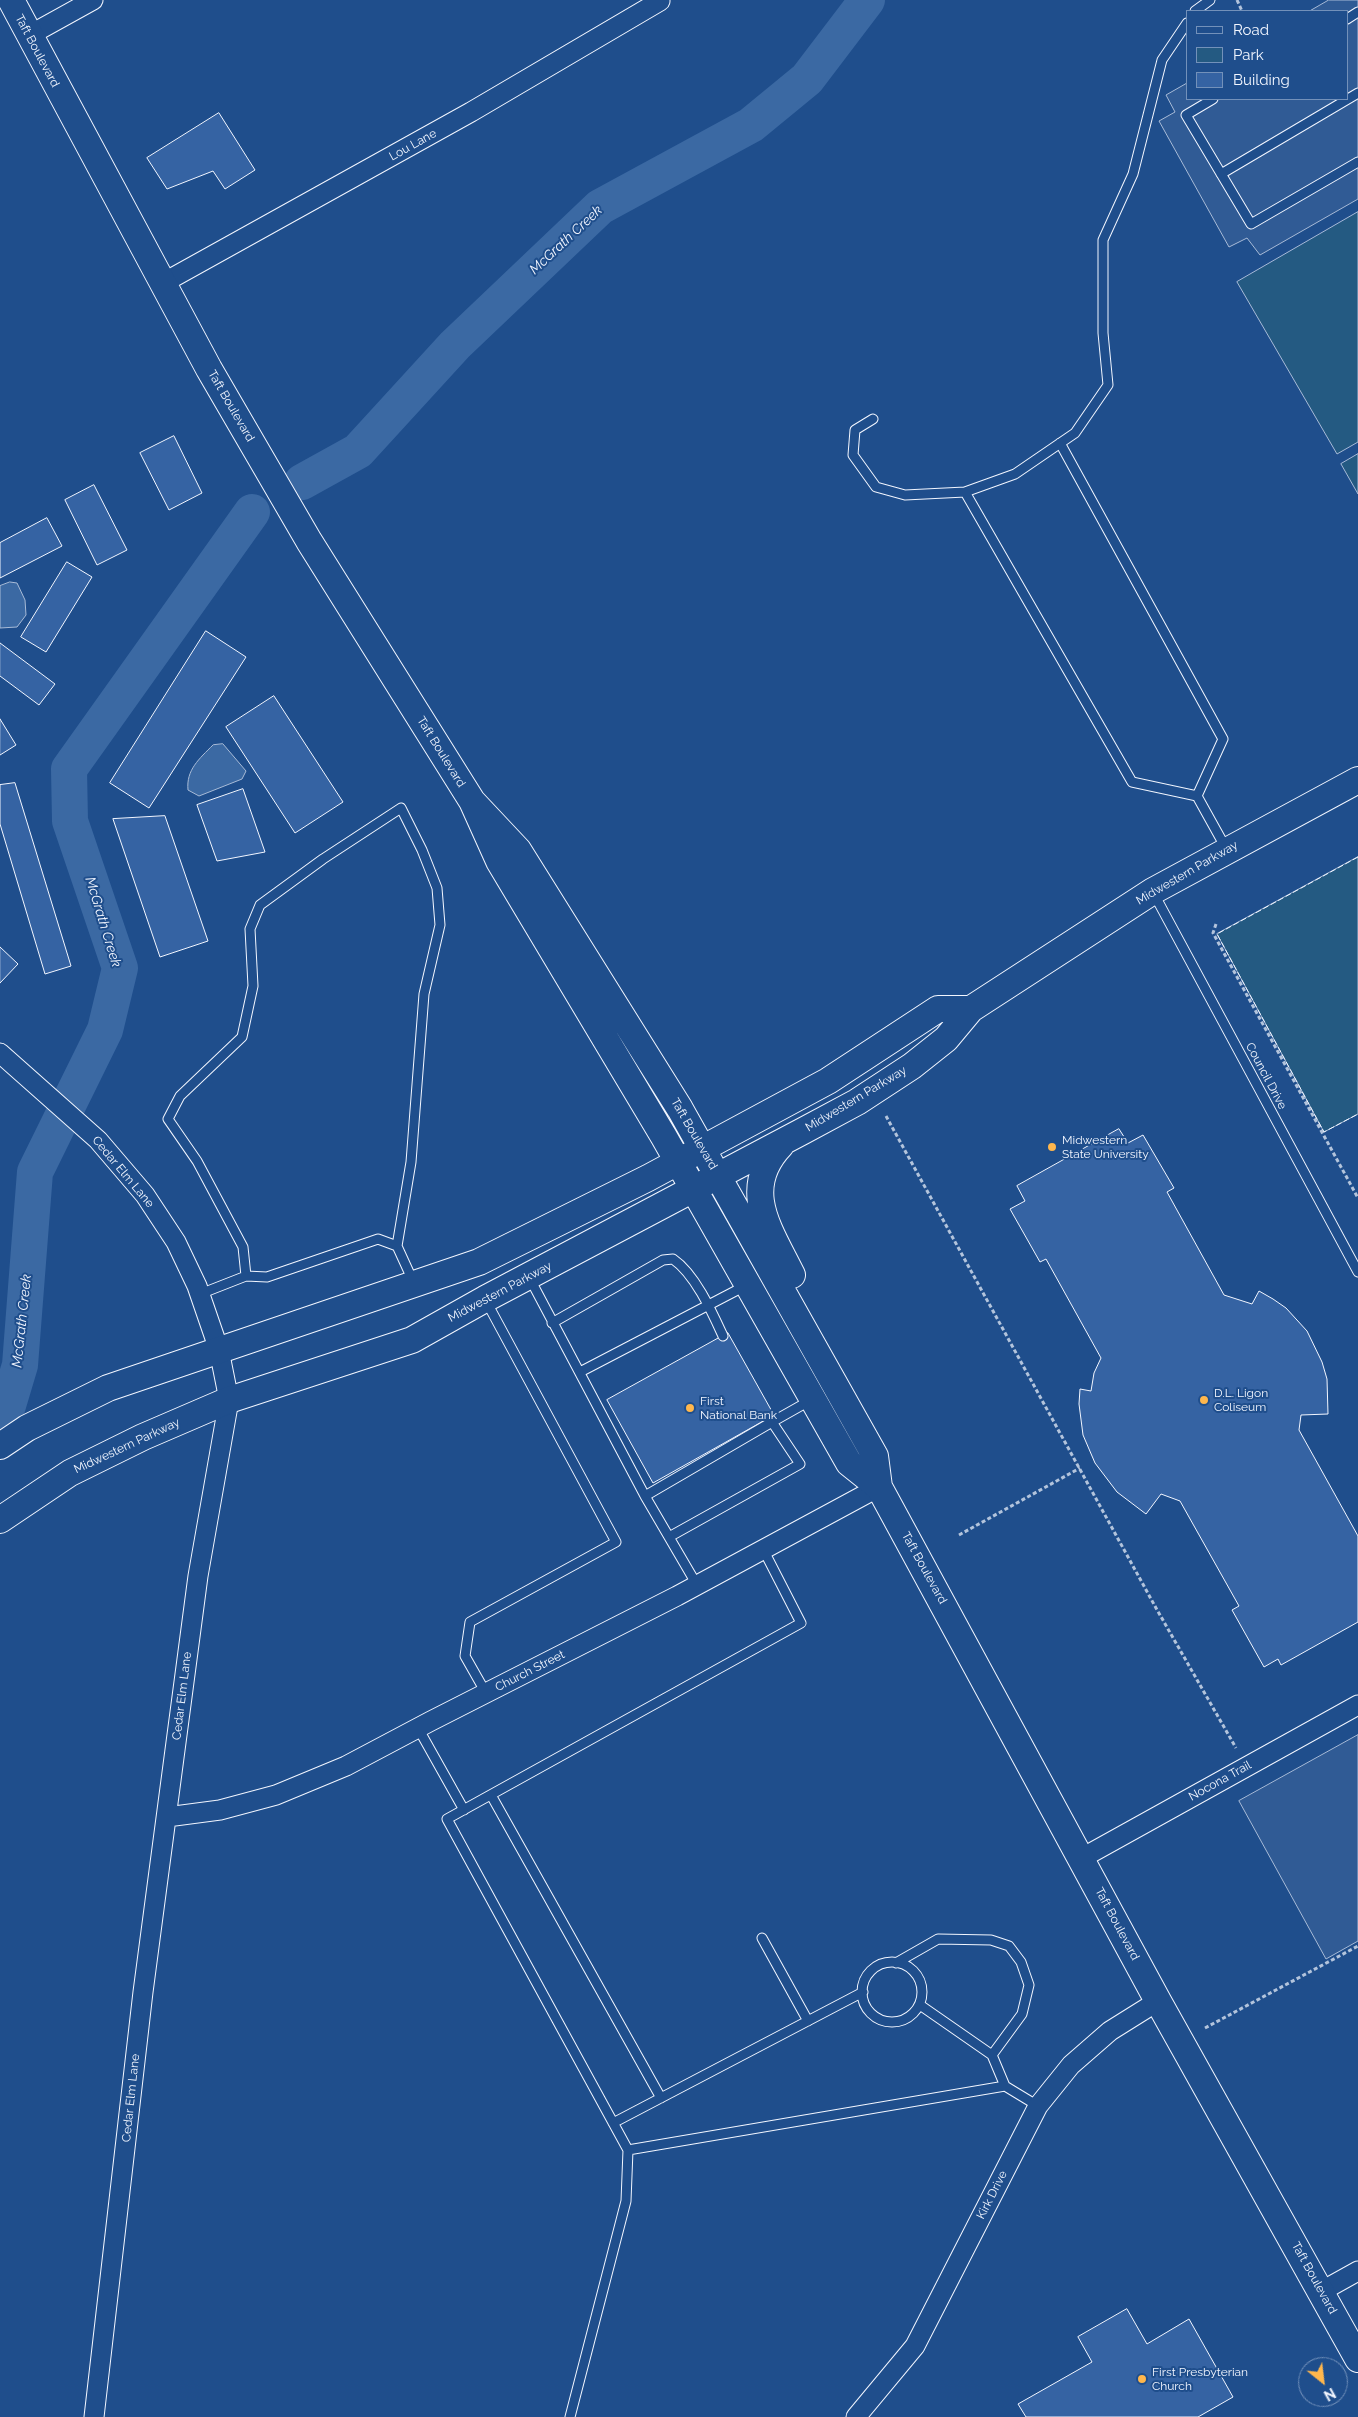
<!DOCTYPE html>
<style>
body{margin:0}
#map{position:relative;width:1358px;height:2417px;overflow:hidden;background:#1f4e8c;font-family:Raleway,sans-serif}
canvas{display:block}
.legend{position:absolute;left:1186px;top:10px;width:162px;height:90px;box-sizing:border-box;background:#1f4e8c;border:1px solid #7391ba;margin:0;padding:6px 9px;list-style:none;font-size:15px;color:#f2f6ff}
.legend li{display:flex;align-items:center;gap:10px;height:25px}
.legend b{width:25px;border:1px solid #7391ba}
.north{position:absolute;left:1298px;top:2357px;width:50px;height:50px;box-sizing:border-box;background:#1f4e8c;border:1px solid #7391ba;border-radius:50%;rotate:151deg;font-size:14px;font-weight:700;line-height:20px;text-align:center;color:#f2f6ff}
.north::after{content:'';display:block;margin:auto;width:18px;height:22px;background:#ffb74d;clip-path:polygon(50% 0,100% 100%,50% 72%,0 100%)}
</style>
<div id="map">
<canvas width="1358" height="2417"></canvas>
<ul class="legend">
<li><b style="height:6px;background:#1f4e8c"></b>Road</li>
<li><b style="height:14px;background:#245a82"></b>Park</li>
<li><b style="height:14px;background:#3563a3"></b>Building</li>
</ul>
<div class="north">N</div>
</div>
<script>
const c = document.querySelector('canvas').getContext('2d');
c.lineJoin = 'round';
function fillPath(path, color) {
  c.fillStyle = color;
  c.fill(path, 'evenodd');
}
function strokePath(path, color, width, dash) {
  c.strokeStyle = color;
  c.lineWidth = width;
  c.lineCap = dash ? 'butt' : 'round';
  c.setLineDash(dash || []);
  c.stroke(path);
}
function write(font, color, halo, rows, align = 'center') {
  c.font = font + ' Raleway,sans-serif';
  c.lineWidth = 4;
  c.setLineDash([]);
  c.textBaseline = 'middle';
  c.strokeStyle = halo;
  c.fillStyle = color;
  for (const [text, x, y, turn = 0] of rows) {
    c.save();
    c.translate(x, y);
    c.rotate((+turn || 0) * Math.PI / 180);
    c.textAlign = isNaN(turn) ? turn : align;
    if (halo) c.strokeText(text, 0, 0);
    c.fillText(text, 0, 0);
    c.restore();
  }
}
const green = new Path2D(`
 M1358,212v230l-21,12 -100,-172z
 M1358,454v40l-17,-30z
 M1358,857v257l-34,18 -107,-198z`);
const parking = new Path2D(`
 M1329,0h29v199l-98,56 -13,-17 -18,9 -70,-126 16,-9 -9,-17 21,-12v16h160v-88h-37z
 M1358,1735v206l-32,18 -87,-158z`);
const water = new Path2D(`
 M10,582l7,1 8,17 1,15 -9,12 -17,1v-42z
 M223,744l23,27 -4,8 -43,17 -11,-6c-2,-20 11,-31 25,-45z`);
const river = new Path2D(`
 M302,482l56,-31 97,-106 145,-138 151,-82 56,-46 60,-79
 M0,1432l20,-67 15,-193 70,-142 15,-62 -50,-147 -1,-52 183,-257`);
const building = new Path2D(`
 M219,113l36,57 -30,19 -12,-18 -46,18 -20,-31z
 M174,436l28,57 -33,17 -29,-57z
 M94,485l33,65 -30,15 -32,-65z
 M47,518l15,28 -62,32v-35z
 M67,562l25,15 -46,75 -25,-15z
 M206,631l40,26 -97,151 -39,-25z
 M0,643l55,41 -16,21 -39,-29z
 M274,696l69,106 -48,31 -69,-106z
 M0,719l16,26 -16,10z
 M15,783l56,183 -26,8 -45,-150v-39z
 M243,789l22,63 -48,9 -20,-56z
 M165,816l43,125 -48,16 -47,-138z
 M0,947l18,17 -18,19z
 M1119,1129l9,14 15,-8 31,53 -7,4 57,103 28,9 7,-13 14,8 13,9 21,23 15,31 5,17 1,35 -27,1 -2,15 59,106v86l-77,43 -3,-6 -14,8 -32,-57 7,-4 -59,-105 -19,-7 -15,20 -29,-22 -22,-29 -12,-28 -4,-31 1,-15 11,2 3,-18 7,-15 -55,-99 -6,3 -30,-53 15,-8 -8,-15z
 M728,1333l46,82 -121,68 -46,-83z
 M1127,2309l20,35 42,-25 44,78 -35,20h-172l-8,-13 74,-42 -14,-25z`);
const path = new Path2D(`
 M1237,0l5,11
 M1216,924l-3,9 145,265
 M886,1116l270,492 80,140
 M959,1535l121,-67
 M1205,2028l153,-82`);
const lane = new Path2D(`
 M1195,11l15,-11
 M1347,19l11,-7
 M1213,99l-27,16 65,109 107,-62
 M1221,174l137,-81
 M873,419l-18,11 -2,25 23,32 29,8 60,-3 50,-18 60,-41 33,-48 -5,-52v-93l30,-66 29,-114 25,-37
 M1060,443l163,296 -26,57 30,54
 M965,492l167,290 65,14
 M1154,894l204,378
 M246,1276l21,1 111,-38 19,7 16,35
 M530,1279l115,217 52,89
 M200,1294l46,-18 -3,-29 -46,-86 -29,-42 12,-23 62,-59 11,-51 -3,-57 10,-24 63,-46 78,-51 21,42 15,38 3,37 -16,69 -13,168 -14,84
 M552,1323l111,-63 10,-1c22,15 39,53 50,77
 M580,1372l165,-86
 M645,1496l127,-74 -3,-4
 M669,1537l131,-73 -28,-42 39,-22
 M486,1693l-21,-37 5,-34 146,-80 -130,-241
 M418,1728l46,82
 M491,1795l170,303
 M762,1938l46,83
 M862 1992a30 30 0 1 1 60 0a30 30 0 1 1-60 0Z
 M896,1963l42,-24 53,1 18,6 12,16 8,23 -7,29 -30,41
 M920,2005l72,50 13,31
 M613,2123l250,-131
 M628,2150l-181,-331 354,-196 -38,-74
 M570,2417l56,-216 2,-51 377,-64 33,20`);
const street = new Path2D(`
 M28,36l65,-36
 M163,283l308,-171 189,-111
 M0,1053l98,87 47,55 31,47 21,44 22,64 10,50 -31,176 -55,416 -49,425
 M167,1817l53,-7 56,-15 70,-29 85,-45 246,-125 202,-109
 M1082,1858l276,-153
 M1322,2291l36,-20
 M856,2417l59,-71 123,-240 33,-41 39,-34 48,-30`);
const secondary = new Path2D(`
 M11,0l198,369 100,172 163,260 27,60 165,276 185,326 30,24
 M472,801l46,49 162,259 195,347 4,31 279,514 200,358
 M781,1145c-42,44 -11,85 11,130
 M0,1446l27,-18 81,-40 371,-126 169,-84 180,-97 110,-72h33
 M0,1520l70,-47 73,-36 86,-37 183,-60 73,-41 318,-168 54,-29 55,-36 34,-27 25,-30 182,-118 205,-111`);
const fence = new Path2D(`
 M1358,857l-141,77 107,198 34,-18`);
const markers = [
 [1052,1147,5,"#ffb74d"],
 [1204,1400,5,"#ffb74d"],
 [690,1408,5,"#ffb74d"],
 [1142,2379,5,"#ffb74d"]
];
const streetNames = [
 ["Taft Boulevard",37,51,62],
 ["Lou Lane",413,145,-29],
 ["Taft Boulevard",231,406,60],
 ["Taft Boulevard",441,752,58],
 ["Midwestern Parkway",1187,873,-30],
 ["Council Drive",1266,1076,62],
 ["Midwestern Parkway",856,1099,-31],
 ["Taft Boulevard",694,1134,60],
 ["Cedar Elm Lane",123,1172,50],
 ["Midwestern Parkway",500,1292,-28],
 ["Midwestern Parkway",127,1446,-25],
 ["Taft Boulevard",924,1568,61],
 ["Church Street",530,1671,-27],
 ["Cedar Elm Lane",182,1696,-83],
 ["Nocona Trail",1220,1781,-29],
 ["Taft Boulevard",1117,1924,62],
 ["Cedar Elm Lane",131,2098,-84],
 ["Kirk Drive",992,2195,-63],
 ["Taft Boulevard",1314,2278,61]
];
const poiNames = [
 ["Midwestern",1062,1140],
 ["State University",1062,1154],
 ["D.L. Ligon",1214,1393],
 ["Coliseum",1214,1407],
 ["First",700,1401],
 ["National Bank",700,1415],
 ["First Presbyterian",1152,2372],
 ["Church",1152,2386]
];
const waterNames = [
 ["McGrath Creek",566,240,-43],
 ["McGrath Creek",103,922,73],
 ["McGrath Creek",22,1321,-84]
];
fillPath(green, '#245a82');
strokePath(green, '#a8bbd7', 1);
fillPath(parking, '#305b95');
strokePath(parking, '#a8bbd7', 1);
fillPath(water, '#3b69a3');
strokePath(water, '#a8bbd7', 1);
strokePath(river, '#3b69a3', 36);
fillPath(building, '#3563a3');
strokePath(building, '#f2f6ff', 1);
strokePath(lane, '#f2f6ff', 11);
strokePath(street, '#f2f6ff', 21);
strokePath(secondary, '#f2f6ff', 28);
strokePath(path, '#b3c4dc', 3, [4, 2.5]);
strokePath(lane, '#1f4e8c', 9);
strokePath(street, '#1f4e8c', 19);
strokePath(secondary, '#1f4e8c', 26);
strokePath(fence, '#f2f6ff', 1, [6, 2.5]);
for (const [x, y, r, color] of markers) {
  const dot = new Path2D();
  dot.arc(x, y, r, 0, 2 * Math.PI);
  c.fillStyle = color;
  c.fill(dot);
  strokePath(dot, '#1f4e8c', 2);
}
write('12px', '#f2f6ff', '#1f4e8c', streetNames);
write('12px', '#f2f6ff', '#1f4e8c', poiNames, 'left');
write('italic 14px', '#f2f6ff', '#1f4e8c', waterNames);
</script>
